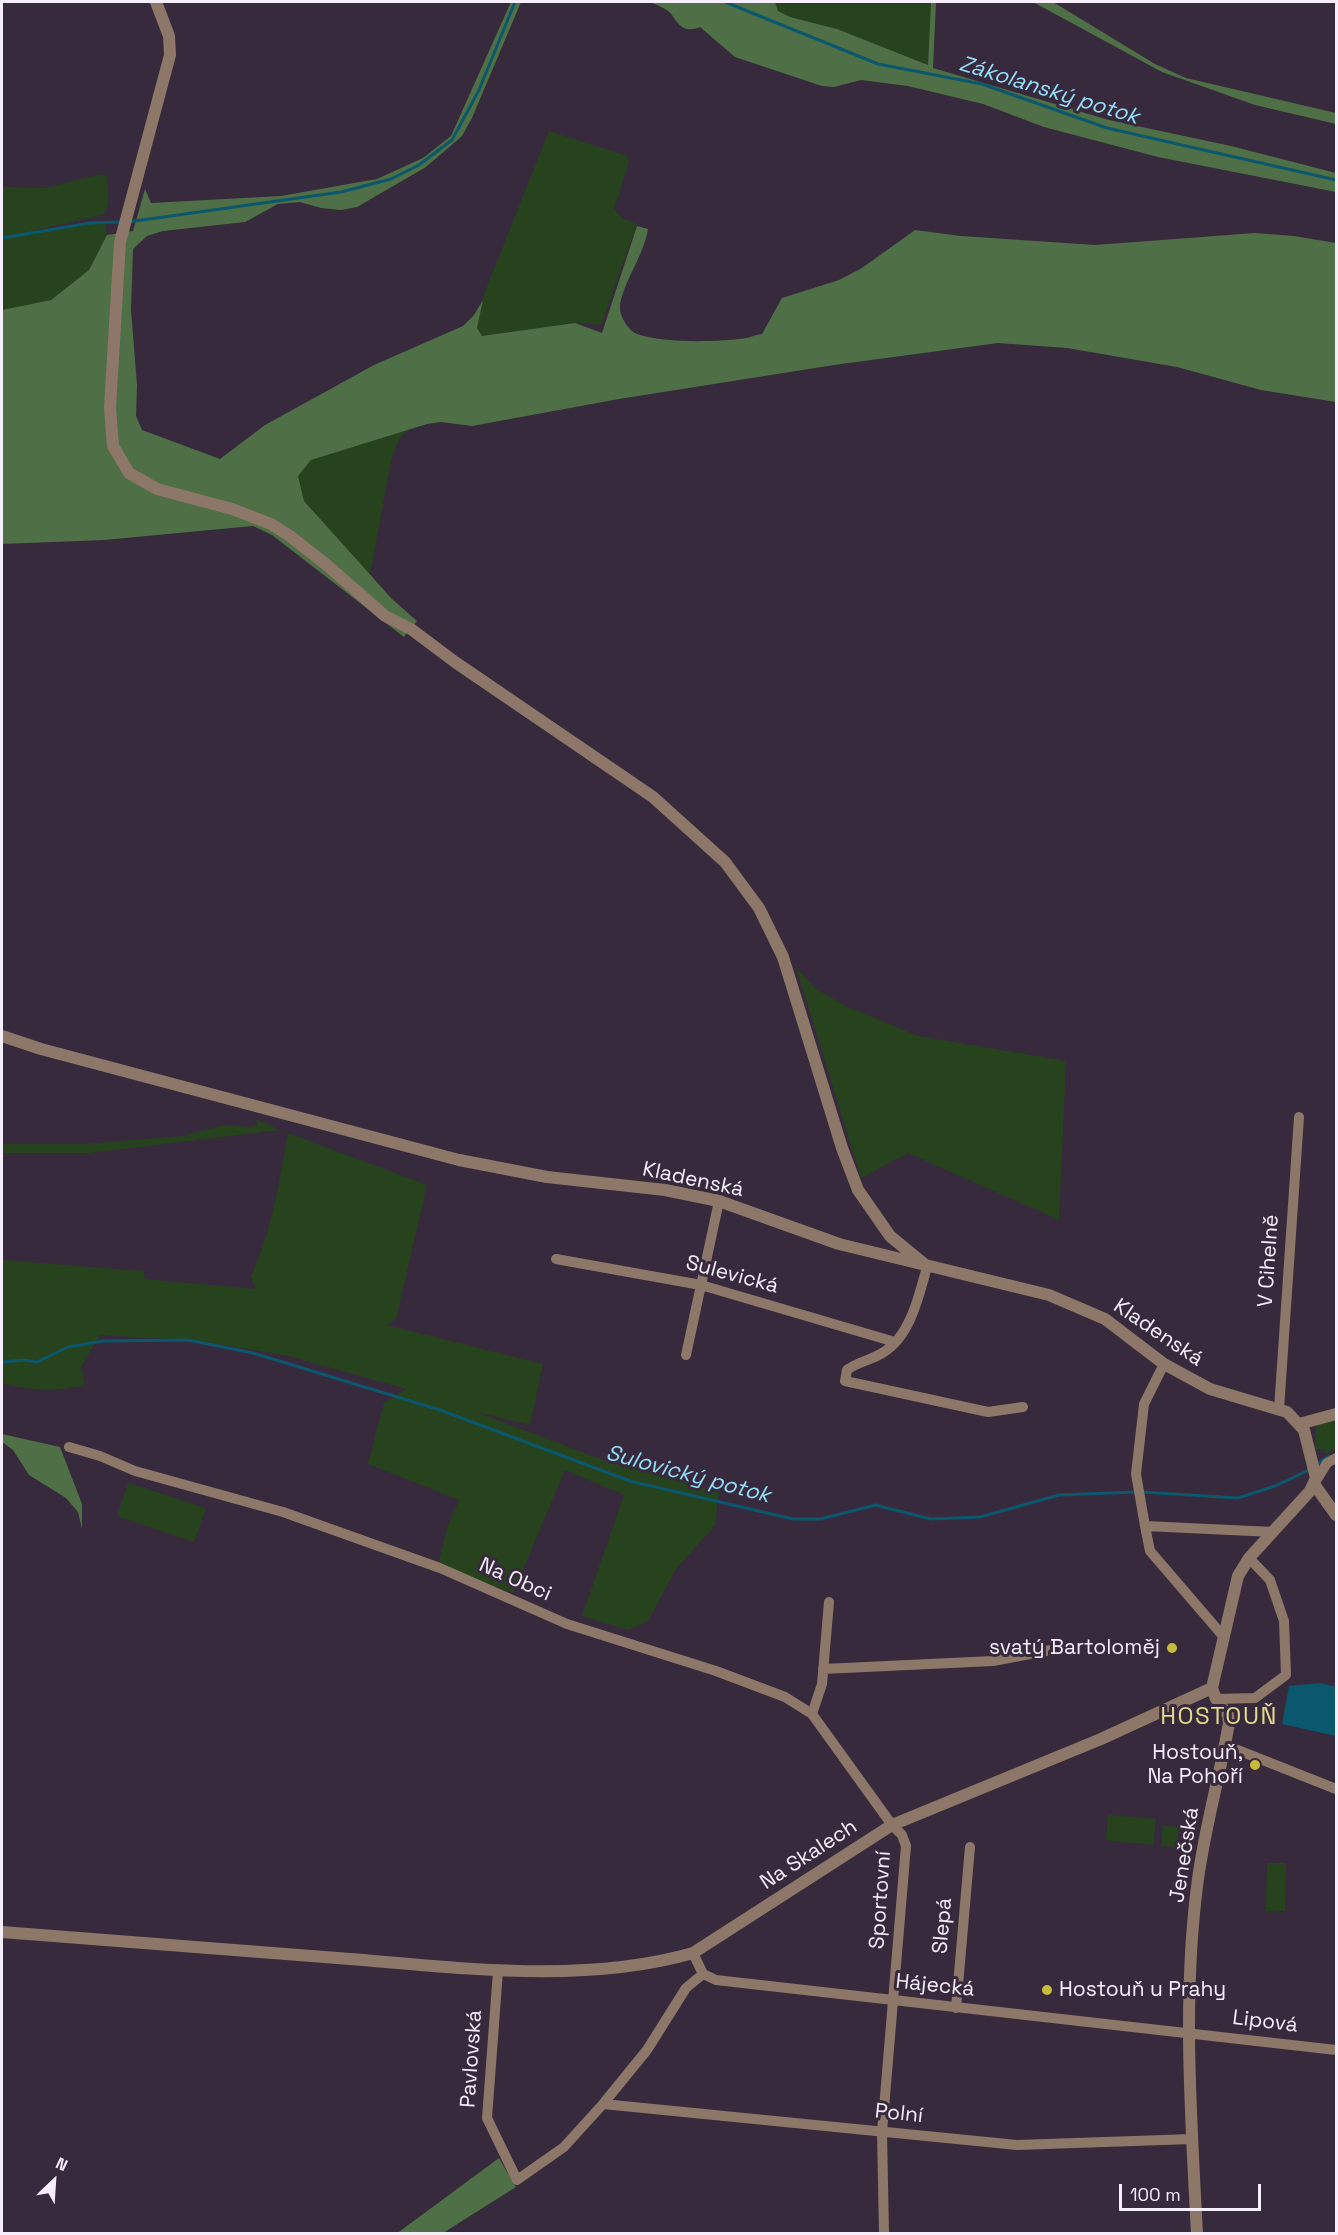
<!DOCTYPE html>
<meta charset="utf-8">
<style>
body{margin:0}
#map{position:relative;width:1338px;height:2235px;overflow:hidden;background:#372a3c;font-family:"Space Grotesk",sans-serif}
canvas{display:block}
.frame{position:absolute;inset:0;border:3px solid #f6eefa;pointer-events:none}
.north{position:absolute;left:24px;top:2151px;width:60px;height:60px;-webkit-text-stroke:4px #372a3c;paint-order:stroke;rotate:25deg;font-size:16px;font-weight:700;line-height:24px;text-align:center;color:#f6eefa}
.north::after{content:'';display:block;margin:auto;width:21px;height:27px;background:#f6eefa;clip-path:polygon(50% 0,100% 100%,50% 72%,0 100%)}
.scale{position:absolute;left:1119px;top:2184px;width:142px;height:27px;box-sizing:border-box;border:3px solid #f6eefa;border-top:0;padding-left:8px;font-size:18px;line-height:21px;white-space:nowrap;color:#f6eefa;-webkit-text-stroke:4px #372a3c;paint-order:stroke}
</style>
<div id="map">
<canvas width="1338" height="2235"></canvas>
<div class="frame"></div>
<div class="north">N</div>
<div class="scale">100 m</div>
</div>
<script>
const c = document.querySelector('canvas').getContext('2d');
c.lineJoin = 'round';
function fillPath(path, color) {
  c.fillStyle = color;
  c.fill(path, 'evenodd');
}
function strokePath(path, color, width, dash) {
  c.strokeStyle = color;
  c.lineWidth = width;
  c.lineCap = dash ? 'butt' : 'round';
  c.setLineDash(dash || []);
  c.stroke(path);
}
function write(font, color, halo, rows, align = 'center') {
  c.font = font + ' "Space Grotesk",sans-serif';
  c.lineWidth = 6;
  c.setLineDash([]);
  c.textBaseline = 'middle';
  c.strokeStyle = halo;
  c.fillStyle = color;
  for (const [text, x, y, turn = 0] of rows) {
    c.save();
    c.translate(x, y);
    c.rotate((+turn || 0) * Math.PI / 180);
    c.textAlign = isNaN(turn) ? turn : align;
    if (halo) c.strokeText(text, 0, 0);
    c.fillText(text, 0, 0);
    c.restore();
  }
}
const green = new Path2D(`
 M775,2h156l-3,63 -91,-36 -47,-12 -12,-6z
 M549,131l78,25 2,7 -15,46 8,9 15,6 -36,101 -26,-2 -93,13 -5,-8 7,-34z
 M101,174l6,3c1,13 4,27 -4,38l-71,16 73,-10 2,14 -18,35 -38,30 -49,10v-123l43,1z
 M411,428l-11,10 -8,18 -22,119 -66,-74 -6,-25 13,-16z
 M796,967l20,22 30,17 72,30 148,25 -7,159 -151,-67 -47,25z
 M256,1119l24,11 -191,23h-87v-9h82l99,-8 40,-11 28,2 7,-3z
 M288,1133l139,52 -31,134 -10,6 157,39 -13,61 -54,-13 135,51 108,28 -4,34 -39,44 -28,52 -20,9 -46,-14 42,-121 -59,-25 -52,123 -75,-28 9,-37 12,-28 -91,-36 16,-61 22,-14 -117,-33 -89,-15 -100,-6 -19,32 4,18c-29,7 -55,6 -83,-2v-123l140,11 1,-3 2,11 110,10 -4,-13c21,-45 28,-94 37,-143z
 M1336,1419v30l-10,5 -4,-5h-7l1,-24z
 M128,1483l78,25 -12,34 -77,-26z
 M1108,1815l48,4 -3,26 -47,-5z
 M1163,1825l16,2 -2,20 -16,-1z
 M1267,1863h19l-1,48h-19z`);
const forest = new Path2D(`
 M511,2h10l-49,116 -10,18 -36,31 -69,40 -16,3 -20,-2 -21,-6 -22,2 -33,18 -82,9 -16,5 -14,13 -2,61 6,75 -1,31 6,14 78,29 45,-34 109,-60 89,-39 11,-11 9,-15 -6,28 5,8 93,-13 27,10 35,-107 11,3c-4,27 -27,56 -28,79 0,9 9,23 17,26 24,9 77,8 102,5 8,0 15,-4 23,-5l20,-36 57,-18 23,-12 53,-38 46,6 134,9 160,-12 39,3 42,7v159l-75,-12 -84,-23 -110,-19 -69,-5 -164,22 -215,34 -147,27 -31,-4 -14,2 -116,36 -13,16 6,25 88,98 25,22 -13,16 -132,-102 -19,-9 -149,14 -102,4v-234l49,-10 38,-30 18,-35 26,-4 12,-42 6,14 130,-7 96,-17 46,-21 28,-22z
 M650,2h125l3,9 12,6 47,12 91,36 3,-63h5l-3,66 176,52 122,26 105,27v19l-178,-35 -114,-30 -61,-23 -75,-18 -47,-6 -27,7 -12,-1 -87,-29 -35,-30c-15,6 -21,-1 -28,-12 -4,-6 -15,-10 -22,-13z
 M1033,2h20l102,62 31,14 150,35v11l-81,-19 -93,-33z
 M2,1434l58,13 22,57v25l-4,-17 -12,-14 -37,-23 -16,-25 -11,-8z
 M499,2158l17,29 -73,46 -47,1z`);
const water = new Path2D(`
 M1321,1683l15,4v49l-54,-12 7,-38z`);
const stream = new Path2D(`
 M725,2l153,62 104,20 125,44 229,52
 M128,222l213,-30 50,-13 28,-14 33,-25 27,-50 36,-88
 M2,238l88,-15 31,-1
 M2,1362l22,-2 13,2 31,-15 35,-6 85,-1 65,13 187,57 190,71 163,38h28l54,-14 56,14 49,-2 79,-22 76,-3
 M1317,1464l12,-8
 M1142,1492l96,6 37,-12 34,-16`);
const minor = new Path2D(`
 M556,1259l145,26 194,57
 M927,1267c-8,28 -16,68 -43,85 -12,8 -27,10 -37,18l-2,11 143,31 35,-5
 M686,1355l33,-154
 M1164,1364l-20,40 -8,70 9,52 5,25 73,85
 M1279,1409l20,-292
 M69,1447l31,9 35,15 148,41 157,56 127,56 149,47 69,26 27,17 80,111 10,10 4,11 -24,286 2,102
 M1314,1484l13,-21 9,-5
 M1145,1526l128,6
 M823,1669l170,-8 58,-11
 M1216,1699l39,-1 31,-23 -2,-54 -14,-41 -21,-22
 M812,1714l10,-30 7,-82
 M1225,1745l111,44
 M693,1953l10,21 13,6 620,70
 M498,1971l-11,147 30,62 47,-33 39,-43 44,-54 39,-62 17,-14
 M956,2008l14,-161
 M603,2104l414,41 175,-6`);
const tertiary = new Path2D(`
 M156,2l13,34 1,19 -50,187 -10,166 3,38 16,27 28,16 75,20 39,15 19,12 38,30 57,50 26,13 44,33 198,135 72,65 34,46 24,49 59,191 16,42 32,46 34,28
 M2,1036l39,13 418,111 88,17 118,13 54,11 120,43 210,51 56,24 59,45 46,25 77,23 17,18 12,48 -6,13 -61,67 -11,18 -26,112 4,11 12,16 1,8c-9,52 -24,104 -31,156 -16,117 -7,237 -1,355
 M1299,1424l37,-10
 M1314,1484l22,31
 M2,1932c116,9 232,18 348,27 111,9 235,25 343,-6l199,-128 209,-86 111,-51`);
const markers = [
 [1172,1648,6,"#c7bb3b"],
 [1255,1765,6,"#c7bb3b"],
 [1047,1990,6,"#c7bb3b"]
];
const streetNames = [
 ["Kladenská",693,1180,12],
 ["V Cihelně",1269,1261,-86],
 ["Sulevická",732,1275,15],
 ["Kladenská",1158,1333,34],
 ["Na Obci",515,1580,24],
 ["Na Skalech",809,1855,-33],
 ["Jenečská",1185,1855,-81],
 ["Sportovní",881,1900,-86],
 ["Slepá",943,1926,-85],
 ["Hájecká",935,1986,6],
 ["Lipová",1265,2022,7],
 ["Pavlovská",472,2059,-86],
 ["Polní",899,2114,6]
];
const poiNames = [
 ["svatý Bartoloměj",1160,1648],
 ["Hostouň,",1243,1753],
 ["Na Pohoří",1243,1777],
 ["Hostouň u Prahy",1059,1990,"left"]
];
const waterNames = [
 ["Zákolanský potok",1049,91,17],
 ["Sulovický potok",688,1475,15]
];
const quarterNames = [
 ["HOSTOUŇ",1219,1717]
];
fillPath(green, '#26431d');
fillPath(forest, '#4f7046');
fillPath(water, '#0b576d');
strokePath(stream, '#0b576d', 3);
strokePath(minor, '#8d7769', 10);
strokePath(tertiary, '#8d7769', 12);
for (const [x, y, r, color] of markers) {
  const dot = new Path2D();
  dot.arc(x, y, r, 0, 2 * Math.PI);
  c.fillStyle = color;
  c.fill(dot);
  strokePath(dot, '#372a3c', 2);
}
write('21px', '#f6eefa', '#372a3c', streetNames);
write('21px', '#f6eefa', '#372a3c', poiNames, 'right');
write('italic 22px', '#94dffc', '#372a3c', waterNames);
c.letterSpacing = '1.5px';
write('24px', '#e2db8c', '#372a3c', quarterNames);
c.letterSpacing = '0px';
</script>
